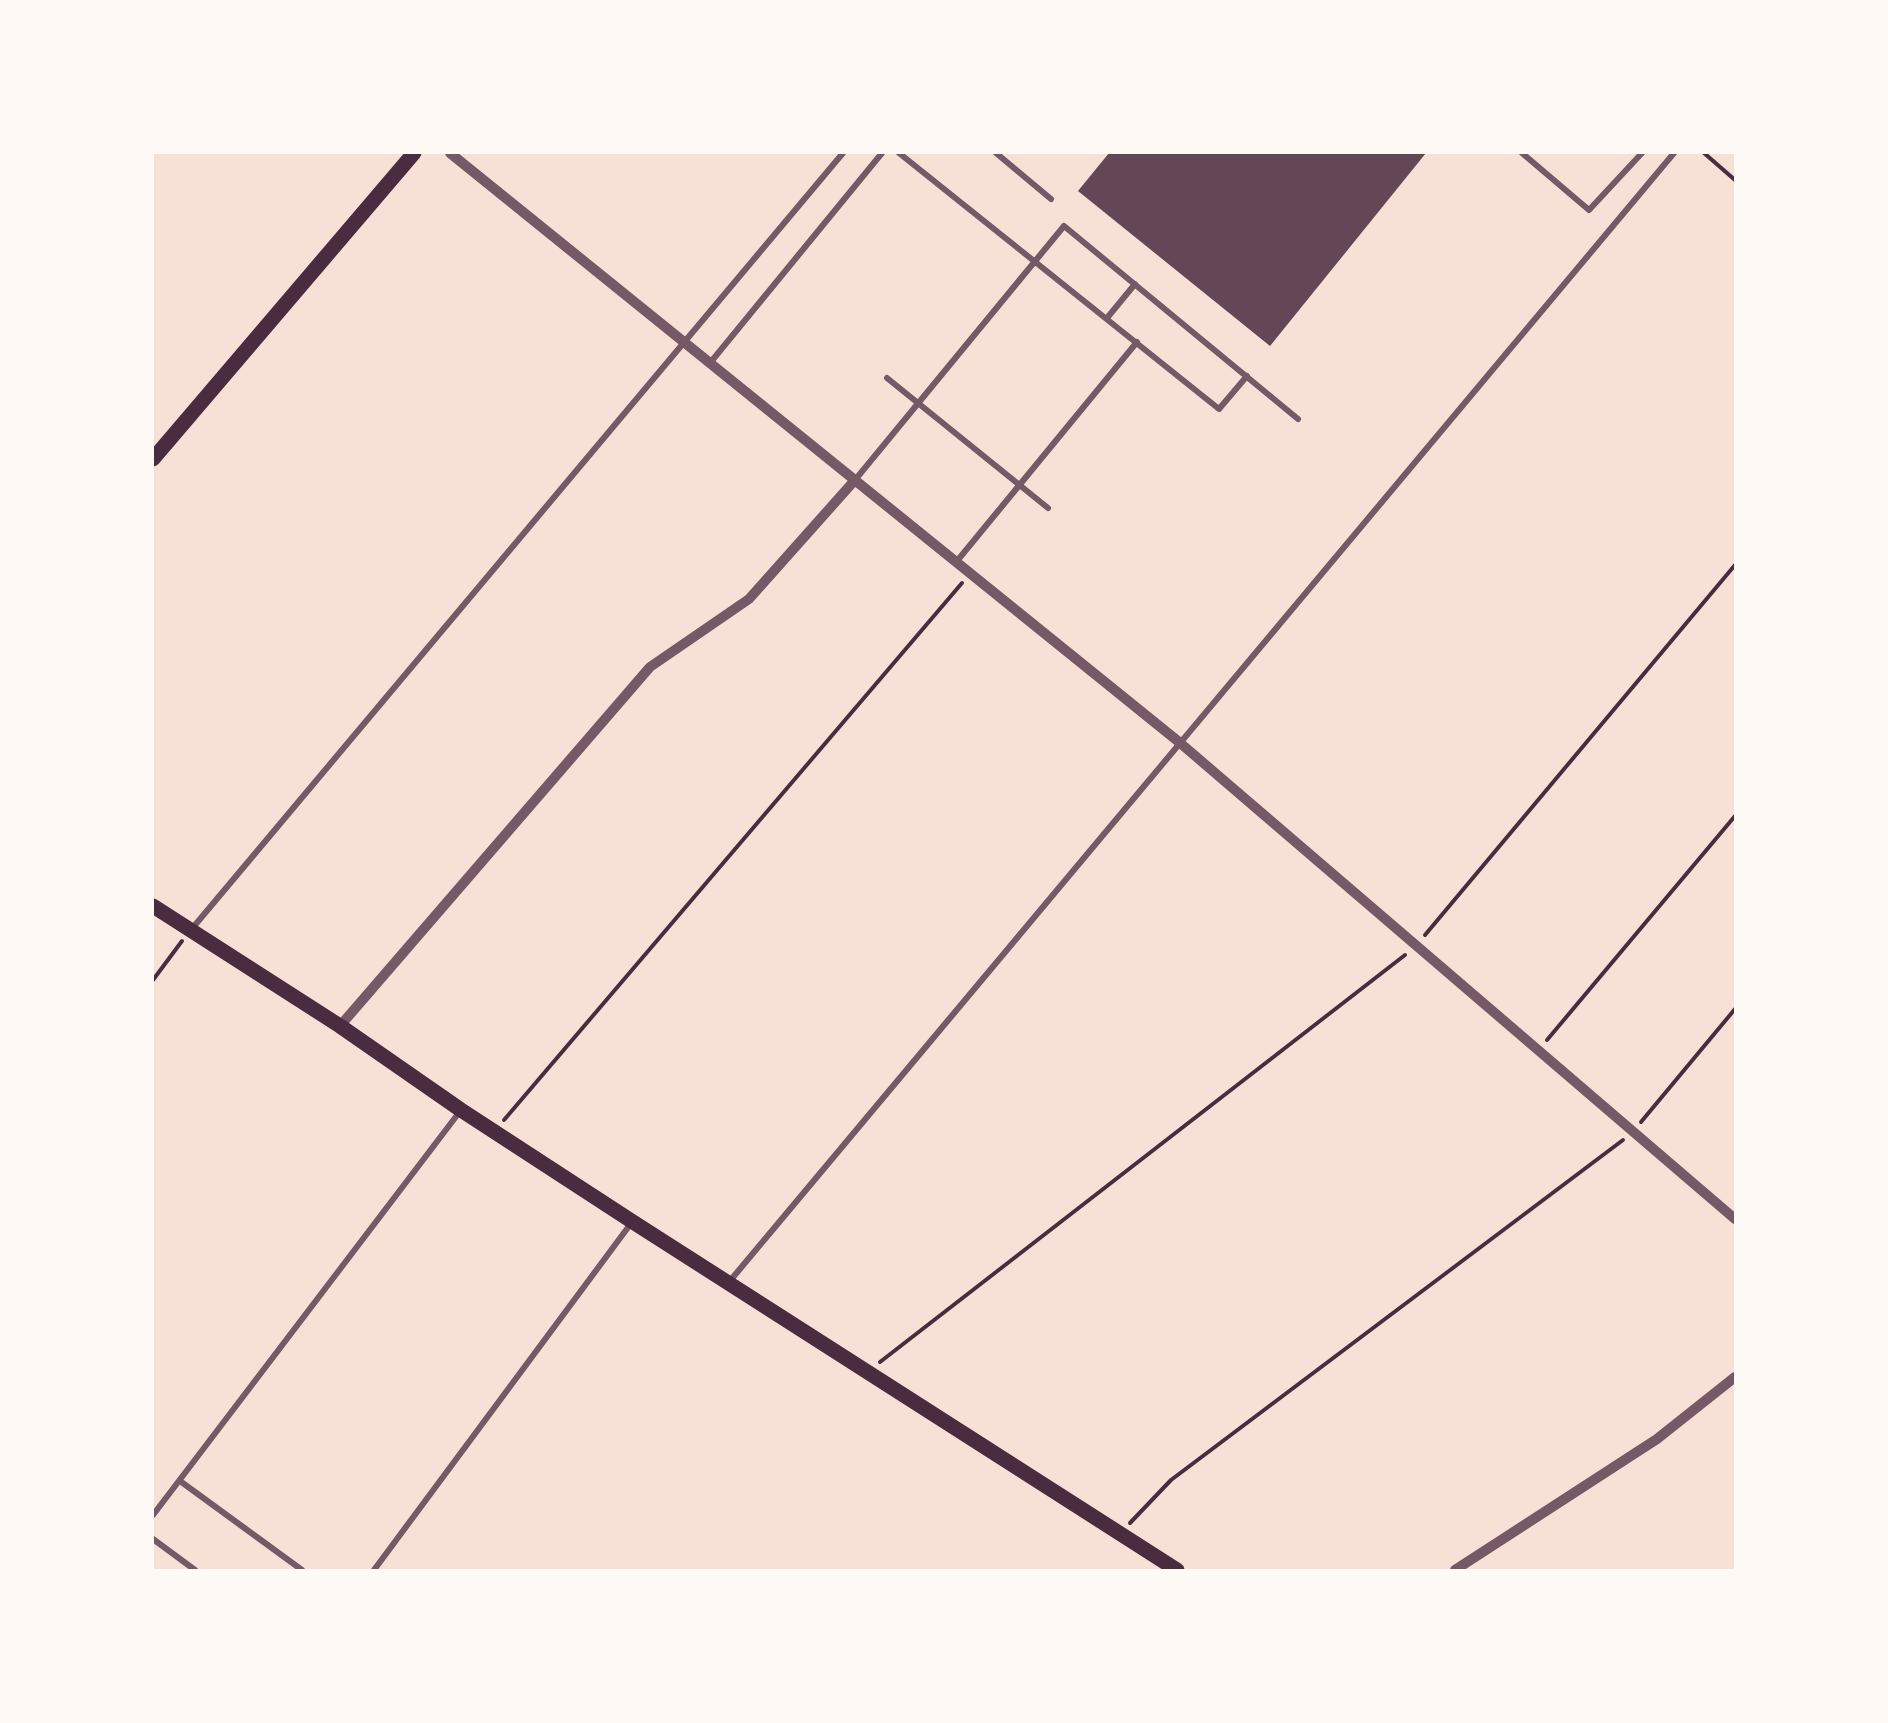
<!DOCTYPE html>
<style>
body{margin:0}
#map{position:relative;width:1888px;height:1723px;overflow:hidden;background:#f7e1d7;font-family:"Sofia Sans Condensed",sans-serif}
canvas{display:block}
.frame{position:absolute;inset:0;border:154px solid #fffaf5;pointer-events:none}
</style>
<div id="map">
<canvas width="1888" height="1723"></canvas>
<div class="frame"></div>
</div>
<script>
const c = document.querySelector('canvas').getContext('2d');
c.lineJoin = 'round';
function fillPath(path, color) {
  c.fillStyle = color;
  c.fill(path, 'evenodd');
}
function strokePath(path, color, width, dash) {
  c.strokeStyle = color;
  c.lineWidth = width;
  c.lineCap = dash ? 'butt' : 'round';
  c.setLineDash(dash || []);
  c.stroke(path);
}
const building = new Path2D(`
 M1109,153h317l-156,193 -192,-155z`);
const path = new Path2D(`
 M1704,153l31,27
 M1425,935l310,-370
 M153,980l29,-39
 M1547,1040l188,-224
 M504,1120l458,-537
 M1641,1122l94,-113
 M880,1362l525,-407
 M1130,1523l41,-43 452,-340`);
const minor = new Path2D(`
 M899,153l320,256 28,-33
 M996,153l55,46
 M1522,153l67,57 53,-57
 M1107,318l28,-34
 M710,363l172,-210
 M887,378l161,130
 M855,480l209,-254 234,193
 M957,561l180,-219
 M190,931l653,-778
 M729,1282l945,-1129
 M180,1481l122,89
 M153,1515l308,-405
 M153,1539l42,31
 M374,1570l258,-348`);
const tertiary = new Path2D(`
 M450,153l729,589 556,477
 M340,1026l310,-359 99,-68 106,-119
 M1455,1570l202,-131 78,-62`);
const primary = new Path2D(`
 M153,459l261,-306
 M153,906l187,120 121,84 172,112 544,348`);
fillPath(building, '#644757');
strokePath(path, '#4a2c40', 4);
strokePath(minor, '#755966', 6);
strokePath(tertiary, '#755966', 10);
strokePath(primary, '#4a2c40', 15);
</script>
